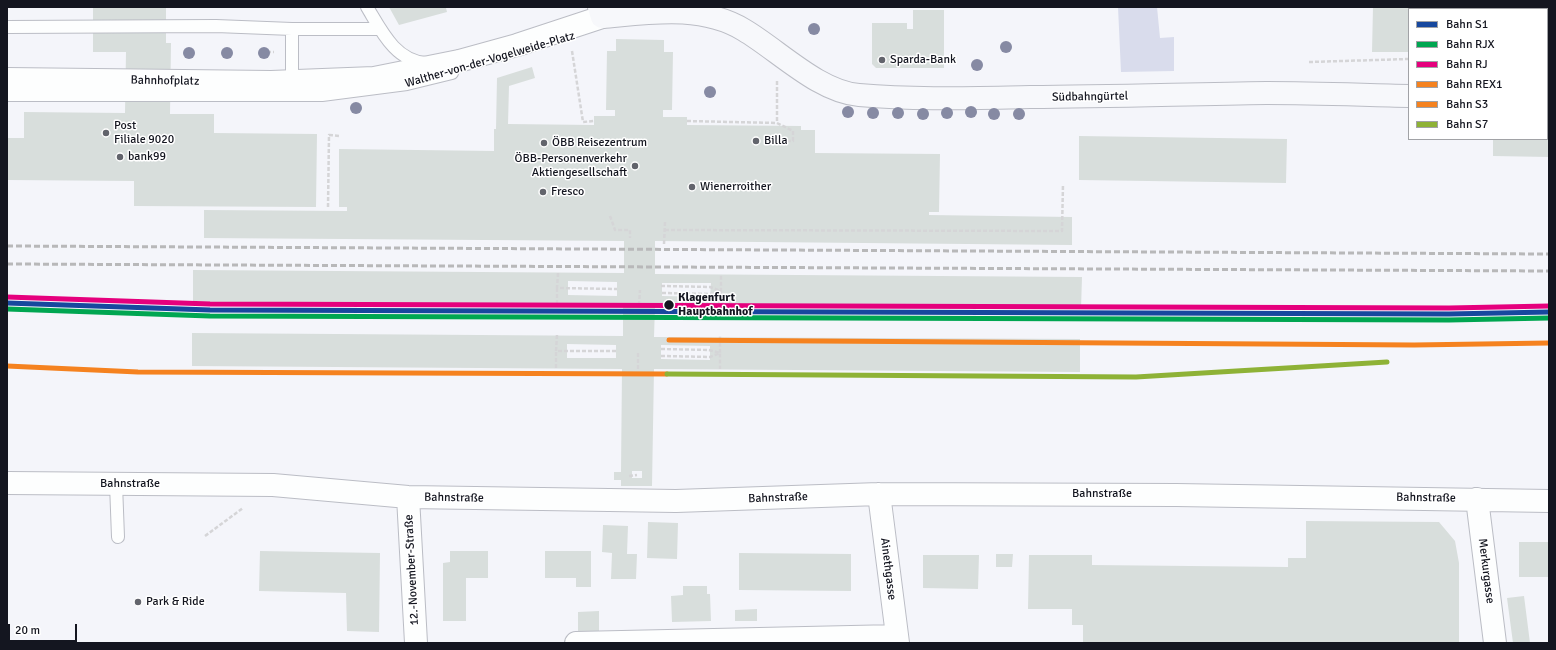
<!DOCTYPE html>
<meta charset="utf-8">
<style>
body{margin:0}
#map{position:relative;width:1556px;height:650px;overflow:hidden;background:#f4f5fa;font-family:Signika,sans-serif}
canvas{display:block}
.frame{position:absolute;inset:0;border:8px solid #141620;pointer-events:none}
.legend{position:absolute;left:1408px;top:8px;width:140px;height:132px;box-sizing:border-box;background:#fff;border:1px solid #a1a2a6;margin:0;padding:5px 7px;list-style:none;font-size:12px;color:#141620}
.legend li{display:flex;align-items:center;gap:8px;height:20px}
.legend b{width:20px;border:1px solid #a1a2a6}
.scale{position:absolute;left:8px;top:624px;width:69px;height:18px;box-sizing:border-box;border:2px solid #141620;border-top:0;padding-left:5px;font-size:12px;line-height:14px;white-space:nowrap;color:#141620;-webkit-text-stroke:3px #fff;paint-order:stroke}
</style>
<div id="map">
<canvas width="1556" height="650"></canvas>
<div class="frame"></div>
<ul class="legend">
<li><b style="height:5px;background:#17489e"></b>Bahn S1</li>
<li><b style="height:5px;background:#00a651"></b>Bahn RJX</li>
<li><b style="height:5px;background:#e5007d"></b>Bahn RJ</li>
<li><b style="height:5px;background:#f5821f"></b>Bahn REX1</li>
<li><b style="height:5px;background:#f5821f"></b>Bahn S3</li>
<li><b style="height:5px;background:#8eb236"></b>Bahn S7</li>
</ul>
<div class="scale">20 m</div>
</div>
<script>
const c = document.querySelector('canvas').getContext('2d');
c.lineJoin = 'round';
function fillPath(path, color) {
  c.fillStyle = color;
  c.fill(path, 'evenodd');
}
function strokePath(path, color, width, dash) {
  c.strokeStyle = color;
  c.lineWidth = width;
  c.lineCap = dash ? 'butt' : 'round';
  c.setLineDash(dash || []);
  c.stroke(path);
}
function write(font, color, halo, rows, align = 'center') {
  c.font = font + ' Signika,sans-serif';
  c.lineWidth = 3;
  c.setLineDash([]);
  c.textBaseline = 'middle';
  c.strokeStyle = halo;
  c.fillStyle = color;
  for (const [text, x, y, turn = 0] of rows) {
    c.save();
    c.translate(x, y);
    c.rotate((+turn || 0) * Math.PI / 180);
    c.textAlign = isNaN(turn) ? turn : align;
    if (halo) c.strokeText(text, 0, 0);
    c.fillText(text, 0, 0);
    c.restore();
  }
}
const green = new Path2D(`
 M1118,7h39l3,31 14,-1v34l-53,1z`);
const building = new Path2D(`
 M93,7h73v36h5l-1,71h44v19l103,1 -1,73 -182,-1v-25l-127,-1v-42h17v-26l101,1 1,-61h-33z
 M389,7h60l-3,1 1,4 -48,13z
 M1373,7h59v2h-23v43h-37z
 M1476,7h71v2h-70z
 M913,10h31v58h-68l-4,-4v-41h35v6h6z
 M1547,15l2,9v25h-2z
 M616,39l48,1v12h9l-1,58h-9v7h24v8l114,1v4h14v23l125,1 -1,58h-10v3l143,2v28l-417,-4v33l427,3 -1,32 -426,-3 -1,31 426,2v33l-426,-3 -2,117h-31v-6h-7v-8h7l1,-103 -430,-3v-33l431,3v-30l-430,-4v-32l431,3v-32l-420,-3v-28l143,1v-4h-8v-58l155,2v-22h2l1,-51 35,-11 3,11 -26,8 -1,38 86,1v-9h21v-6h-9l1,-59h9zM568,281l49,1v14l-49,-1zM662,283h49l-1,14 -48,-1zM567,344l49,1v13h-49zM661,345l49,1v14l-49,-1zM632,471h10v7h-10z
 M1547,116h2v41l-56,-1v-17h54z
 M1079,136l208,3 -1,44 -207,-3z
 M1306,521l133,1 16,19 4,22v80h-376v-18h-11v-16h-44l1,-54h63v10l196,2v-9h18z
 M648,522l30,1 -1,36 -30,-1z
 M603,525l25,1 -1,28h10l-1,25h-25l1,-26 -10,-1z
 M1519,542h30v35h-30z
 M260,551l120,2 -1,79 -32,-1 -1,-38 -87,-2z
 M450,551h38v27h-22v43h-23v-58l7,-1z
 M545,551h46v36h-15v-9h-31z
 M739,553l112,1v37l-112,-1z
 M996,554h17l-1,13h-16z
 M923,555h56l-1,34 -55,-1z
 M683,586h24v8h3l1,27 -39,1 -1,-26 12,-1z
 M1524,596l6,47h-17l-6,-45z
 M757,609v12h-22v-11z
 M599,611v23l-21,1v-23z`);
const path = new Path2D(`
 M572,51l11,71 11,-1
 M267,52h7
 M1547,58h2
 M1309,62l100,-3
 M777,81v42l16,8v10h-7
 M687,121l90,2
 M328,207l1,-72 11,1
 M610,216l5,14h15v8
 M665,230l397,1 1,-47
 M664,244l1,-22
 M558,273l-1,15 60,1
 M661,286l49,1 11,4v-17
 M662,293l49,1 10,-3v15
 M557,304v-16
 M639,305l1,-15
 M557,335l-1,16h60
 M661,349l48,1 11,3v16
 M661,356l49,1 10,-4v-17
 M556,368v-17
 M638,369v-17
 M629,476l8,-1
 M205,536l38,-28`);
const lane = new Path2D(`
 M367,7c14,23 28,54 59,56
 M7,27l209,-1 76,3h88
 M292,29v53l2,3
 M7,95h315l85,-11 45,-11
 M116,484l2,53`);
const street = new Path2D(`
 M7,79l264,3 103,-4 85,-17 58,-16 85,-28
 M7,483l266,2 135,12 268,4 203,-7 297,1 373,6
 M879,494l19,149
 M408,497l8,146
 M1477,499l18,144
 M576,643l321,-7`);
const secondary = new Path2D(`
 M599,7l3,10c47,-4 99,-13 142,13 34,20 75,62 115,65 57,5 114,3 171,2 79,0 158,-3 237,-4 48,0 95,2 142,3
 M1547,97h2`);
const rail = new Path2D(`
 M7,246l1542,8
 M7,264l1542,7`);
const rail1 = new Path2D(`
 M7,303l203,7 1239,4 100,-2`);
const rail2 = new Path2D(`
 M7,309l203,7 1239,4 100,-2`);
const rail3 = new Path2D(`
 M7,297l203,7 1239,4 100,-2`);
const rail4 = new Path2D(`
 M669,340l745,5 135,-2`);
const rail5 = new Path2D(`
 M7,366l131,6 529,2`);
const rail6 = new Path2D(`
 M667,374l469,3 251,-15`);
const trees = [
 [814,29],
 [1006,47],
 [189,53],
 [227,53],
 [264,53],
 [977,65],
 [710,92],
 [356,108],
 [848,112],
 [971,112],
 [873,113],
 [898,113],
 [947,113],
 [923,114],
 [994,114],
 [1019,114]
];
const markers = [
 [882,60,4,"#62646c"],
 [106,133,4,"#62646c"],
 [756,141,4,"#62646c"],
 [544,143,4,"#62646c"],
 [120,157,4,"#62646c"],
 [635,166,4,"#62646c"],
 [692,187,4,"#62646c"],
 [543,192,4,"#62646c"],
 [669,305,5.5,"#141620"],
 [138,602,4,"#62646c"]
];
const streetNames = [
 ["Walther-von-der-Vogelweide-Platz",490,60,-16],
 ["Bahnhofplatz",165,81,1],
 ["Südbahngürtel",1090,97,-1],
 ["Bahnstraße",130,484],
 ["Bahnstraße",1102,494],
 ["Bahnstraße",454,498,1],
 ["Bahnstraße",778,498,-2],
 ["Bahnstraße",1426,498,1],
 ["Ainethgasse",888,569,83],
 ["12.-November-Straße",412,570,-93],
 ["Merkurgasse",1486,571,83]
];
const poiNames = [
 ["Sparda-Bank",890,60],
 ["Post",114,126],
 ["Filiale 9020",114,140],
 ["Billa",764,141],
 ["ÖBB Reisezentrum",552,143],
 ["bank99",128,157],
 ["ÖBB-Personenverkehr",627,159,"right"],
 ["Aktiengesellschaft",627,173,"right"],
 ["Wienerroither",700,187],
 ["Fresco",551,192],
 ["Park & Ride",146,602]
];
const stopNames = [
 ["Klagenfurt",678,298],
 ["Hauptbahnhof",678,312]
];
fillPath(green, '#d9dcec');
fillPath(building, '#d8dedc');
strokePath(lane, '#bbbdc5', 14);
strokePath(street, '#bbbdc5', 24);
strokePath(secondary, '#bbbdc5', 24);
strokePath(path, '#d5d5d7', 2.5, [4, 2]);
strokePath(lane, '#fdfefe', 12);
strokePath(street, '#fdfefe', 22);
strokePath(secondary, '#f7f8fb', 22);
strokePath(rail, '#b8b8b9', 3, [6, 3]);
strokePath(rail1, '#17489e', 5);
strokePath(rail2, '#00a651', 5);
strokePath(rail3, '#e5007d', 5);
strokePath(rail4, '#f5821f', 5);
strokePath(rail5, '#f5821f', 5);
strokePath(rail6, '#8eb236', 5);
c.fillStyle = '#868aa3';
for (const [x, y] of trees) {
  c.beginPath();
  c.arc(x, y, 6, 0, 2 * Math.PI);
  c.fill();
}
for (const [x, y, r, color] of markers) {
  const dot = new Path2D();
  dot.arc(x, y, r, 0, 2 * Math.PI);
  c.fillStyle = color;
  c.fill(dot);
  strokePath(dot, '#fff', 1.5);
}
write('12px', '#141620', '#fff', streetNames);
write('12px', '#141620', '#fff', poiNames, 'left');
write('bold 12px', '#141620', '#fff', stopNames, 'left');
</script>
